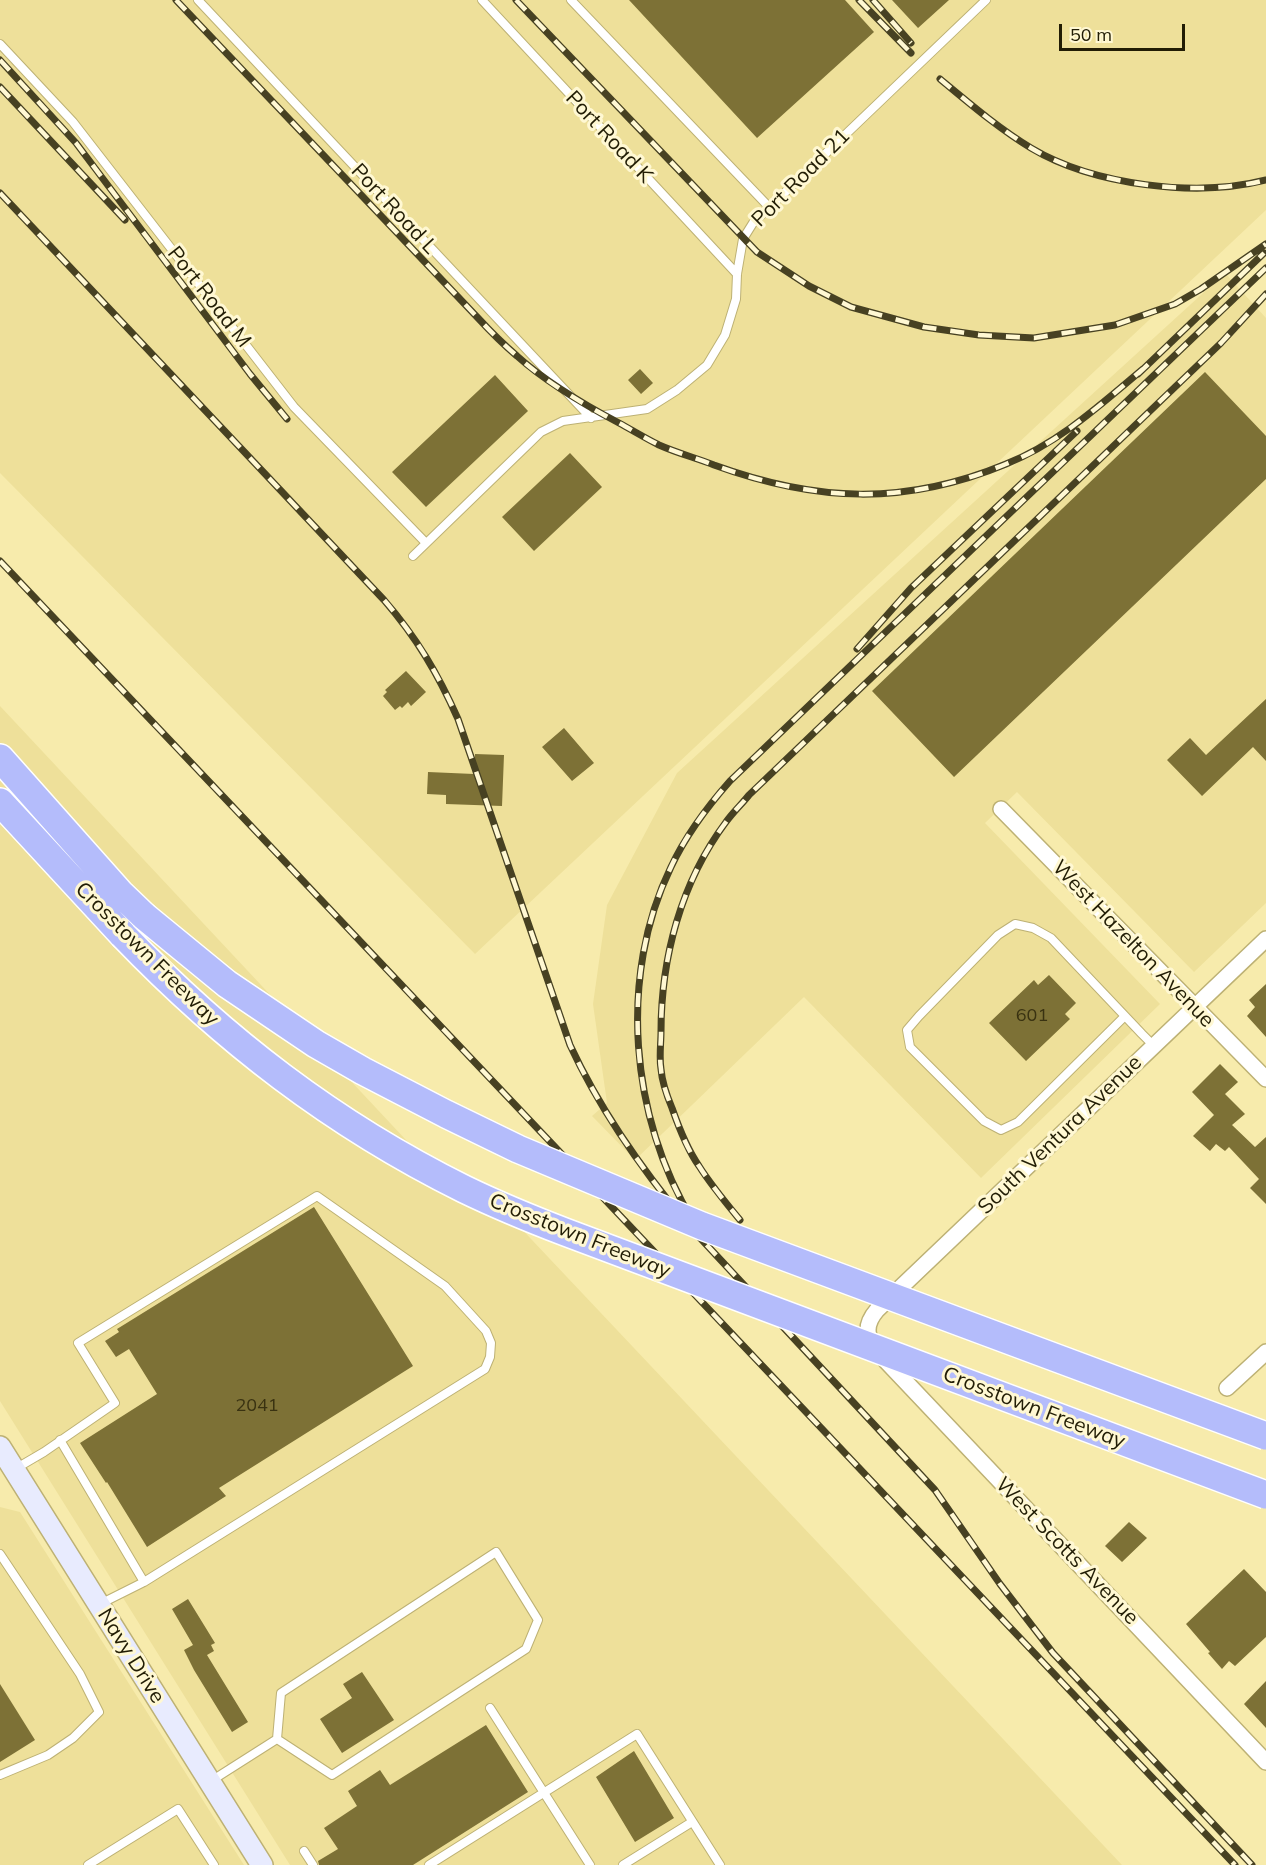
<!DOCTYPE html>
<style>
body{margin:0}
#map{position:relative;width:1266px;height:1865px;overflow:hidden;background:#f7ebac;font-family:Mulish,sans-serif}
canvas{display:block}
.scale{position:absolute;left:1059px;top:24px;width:126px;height:27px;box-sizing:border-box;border:3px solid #221d05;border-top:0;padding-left:8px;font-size:18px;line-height:21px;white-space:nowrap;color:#221d05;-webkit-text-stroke:4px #fff8d3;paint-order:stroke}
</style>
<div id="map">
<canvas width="1266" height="1865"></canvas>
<div class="scale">50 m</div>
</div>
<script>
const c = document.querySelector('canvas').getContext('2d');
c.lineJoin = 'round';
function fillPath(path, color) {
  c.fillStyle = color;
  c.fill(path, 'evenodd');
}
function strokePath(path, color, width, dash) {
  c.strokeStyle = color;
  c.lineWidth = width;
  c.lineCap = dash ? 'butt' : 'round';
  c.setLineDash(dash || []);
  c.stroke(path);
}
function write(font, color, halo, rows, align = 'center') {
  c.font = font + ' Mulish,sans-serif';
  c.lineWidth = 6;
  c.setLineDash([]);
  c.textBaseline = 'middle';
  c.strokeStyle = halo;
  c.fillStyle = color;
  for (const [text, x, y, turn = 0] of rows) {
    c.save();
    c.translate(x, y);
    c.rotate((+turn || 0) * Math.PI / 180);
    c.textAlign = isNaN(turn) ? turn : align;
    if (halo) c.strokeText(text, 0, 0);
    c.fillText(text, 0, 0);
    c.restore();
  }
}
const built = new Path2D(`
 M0,0h1266v210l-791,744 -475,-481z
 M1225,273l41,45v585l-72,69 -177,-180 -32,31 175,181 -179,174 -177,-181 -169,163 -43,-44 15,-13 -14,-99 14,-99 70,-132z
 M0,706l464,496 18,-15 640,678h-832l-290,-464z
 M0,1507l20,5 224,353h-244z`);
const building = new Path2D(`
 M629,0h216l29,32 -117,106z
 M892,0h57l-31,28z
 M640,369l13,14 -12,11 -13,-14z
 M1205,372l61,64v43l-312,298 -82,-86z
 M495,375l33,36 -102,96 -34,-35z
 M570,453l32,34 -68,64 -32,-34z
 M406,671l20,21 -15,14 -3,-4 -6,6 -2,-2 -5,4 -12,-14 4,-4 -2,-2z
 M1266,699v62l-13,-14 -51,49 -35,-36 23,-22 16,17z
 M564,728l30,35 -22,18 -30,-34z
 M475,754l29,1 -2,51 -56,-2v-9l-19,-1 1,-22 46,2z
 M1049,975l27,28 -11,11 5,5 -44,42 -37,-38 45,-43 4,5z
 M1266,984v53l-19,-21 8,-9 -6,-7z
 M1220,1064l18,18 -13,12 20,20 -13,11 23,22 11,-10v67l-16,-16 9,-9 -30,-32 -4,4 -9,-7 -6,7 -17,-15 21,-21 -22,-23z
 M314,1207l99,159 -194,122 7,8 -79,51 -40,-65 -1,1 -26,-40 77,-49 -28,-45 -13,8 -11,-16 14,-9 -2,-3z
 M1129,1522l18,16 -25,24 -17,-16z
 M1244,1569l22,23v45l-31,29 -6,-5 -7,8 -14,-16 2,-1 -24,-28z
 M188,1599l27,44 -4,2 3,6 -7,4 41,67 -16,10 -38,-62 -10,-20 9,-5 -21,-36z
 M362,1672l32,48 -52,33 -22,-34 32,-21 -9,-14z
 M1266,1681v47l-22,-24z
 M0,1684l35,56 -35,22z
 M486,1725l42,67 -115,73h-94l-1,-4 20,-12 -14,-21 33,-22 -9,-15 32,-21 10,15z
 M634,1751l40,67 -39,24 -39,-65z`);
const lane = new Path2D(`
 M198,0l393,418
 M482,0l255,274
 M571,0l198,207
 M0,44l73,78 221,285 132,136
 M413,556l128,-124 22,-11 84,-12 30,-19 30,-25 18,-30 11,-36 1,-25 6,-35 10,-16 233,-223
 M1125,1016l-107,106 -17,8 -17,-9 -74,-74 -3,-17 12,-14 79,-81 17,-11 18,4 18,10 91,96 12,12
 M60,1440l84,142
 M15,1469l29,-17 71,-49 -37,-60 239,-147 128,90 41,45 5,12 -1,14 -5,12 -341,213 -44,22
 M496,1552l42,68 -12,29 -194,126 -55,-36 4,-46z
 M0,1554l80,120 19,38 -26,26 -25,17 -48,20
 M490,1708l100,157
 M211,1781l66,-42
 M304,1851l9,14
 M88,1865l90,-56 36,56
 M429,1865l208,-131 83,131
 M623,1865l69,-43`);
const street = new Path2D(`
 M1001,809l265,270
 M1266,939l-389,371c-18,21 -6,33 9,51l380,401
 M1227,1388l39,-36`);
const secondary = new Path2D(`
 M0,1447l262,418`);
const highway = new Path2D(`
 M0,758l120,135 24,23
 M0,802l123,133`);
const rail = new Path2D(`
 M176,0l302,318c12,13 25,26 39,38 30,27 66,48 102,67 13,7 26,15 40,22 18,8 37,13 55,20 102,37 191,41 292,-1 53,-21 94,-59 137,-95
 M516,0l241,252 52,34 42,21 73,20 55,8 55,3 81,-13 60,-21 26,-15 65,-45
 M859,0l52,53
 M873,0l38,43
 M0,60l76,83 174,231 37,45
 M940,79c29,24 58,49 91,69 62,37 165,50 235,32
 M0,87l125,133
 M0,193l384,407c33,38 54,74 74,119l112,326c30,65 73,126 119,181l246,264 65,94 53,69 199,212
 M1138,374l126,-121
 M0,561l1235,1304
 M857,649l54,-61 166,-157
 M740,1220c-14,-17 -29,-35 -41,-54 -12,-17 -20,-38 -27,-58 -5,-12 -10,-26 -11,-39 -2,-12 0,-25 0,-37 0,-74 20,-150 65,-210 7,-10 16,-18 23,-27l472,-452 45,-49
 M693,1221c-63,-103 -75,-245 -22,-354 15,-32 36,-60 59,-86l536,-513`);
const highwayBridge = new Path2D(`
 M144,916l83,68 89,60 47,27 83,43 72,35 184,77 564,210
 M123,935c101,105 210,189 341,254 33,16 67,30 101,43l701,263`);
const numberNames = [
 ["601",1032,1016],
 ["2041",257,1406]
];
const streetNames = [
 ["Port Road K",609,137,47],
 ["Port Road 21",801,178,-45],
 ["Port Road L",394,209,47],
 ["Port Road M",209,297,52],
 ["West Hazelton Avenue",1133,944,46],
 ["Crosstown Freeway",147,954,45],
 ["South Ventura Avenue",1060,1135,-44],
 ["Crosstown Freeway",580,1236,22],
 ["Crosstown Freeway",1034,1408,21],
 ["West Scotts Avenue",1067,1551,46],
 ["Navy Drive",131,1656,58]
];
fillPath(built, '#eee09a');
fillPath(building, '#7d7136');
strokePath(lane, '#bdb174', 10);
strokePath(street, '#bdb174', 18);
strokePath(secondary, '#bdb174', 24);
strokePath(highway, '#fff', 30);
strokePath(lane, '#fff', 8);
strokePath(street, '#fff', 15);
strokePath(secondary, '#e8ebfe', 21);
strokePath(highway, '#b4bcfb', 27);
strokePath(rail, '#474122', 7);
strokePath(rail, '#fff8d3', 4.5, [14]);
strokePath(highwayBridge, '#fff', 30, []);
strokePath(highwayBridge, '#b4bcfb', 27);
write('18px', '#393211', null, numberNames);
write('21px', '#221d05', '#fff8d3', streetNames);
</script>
